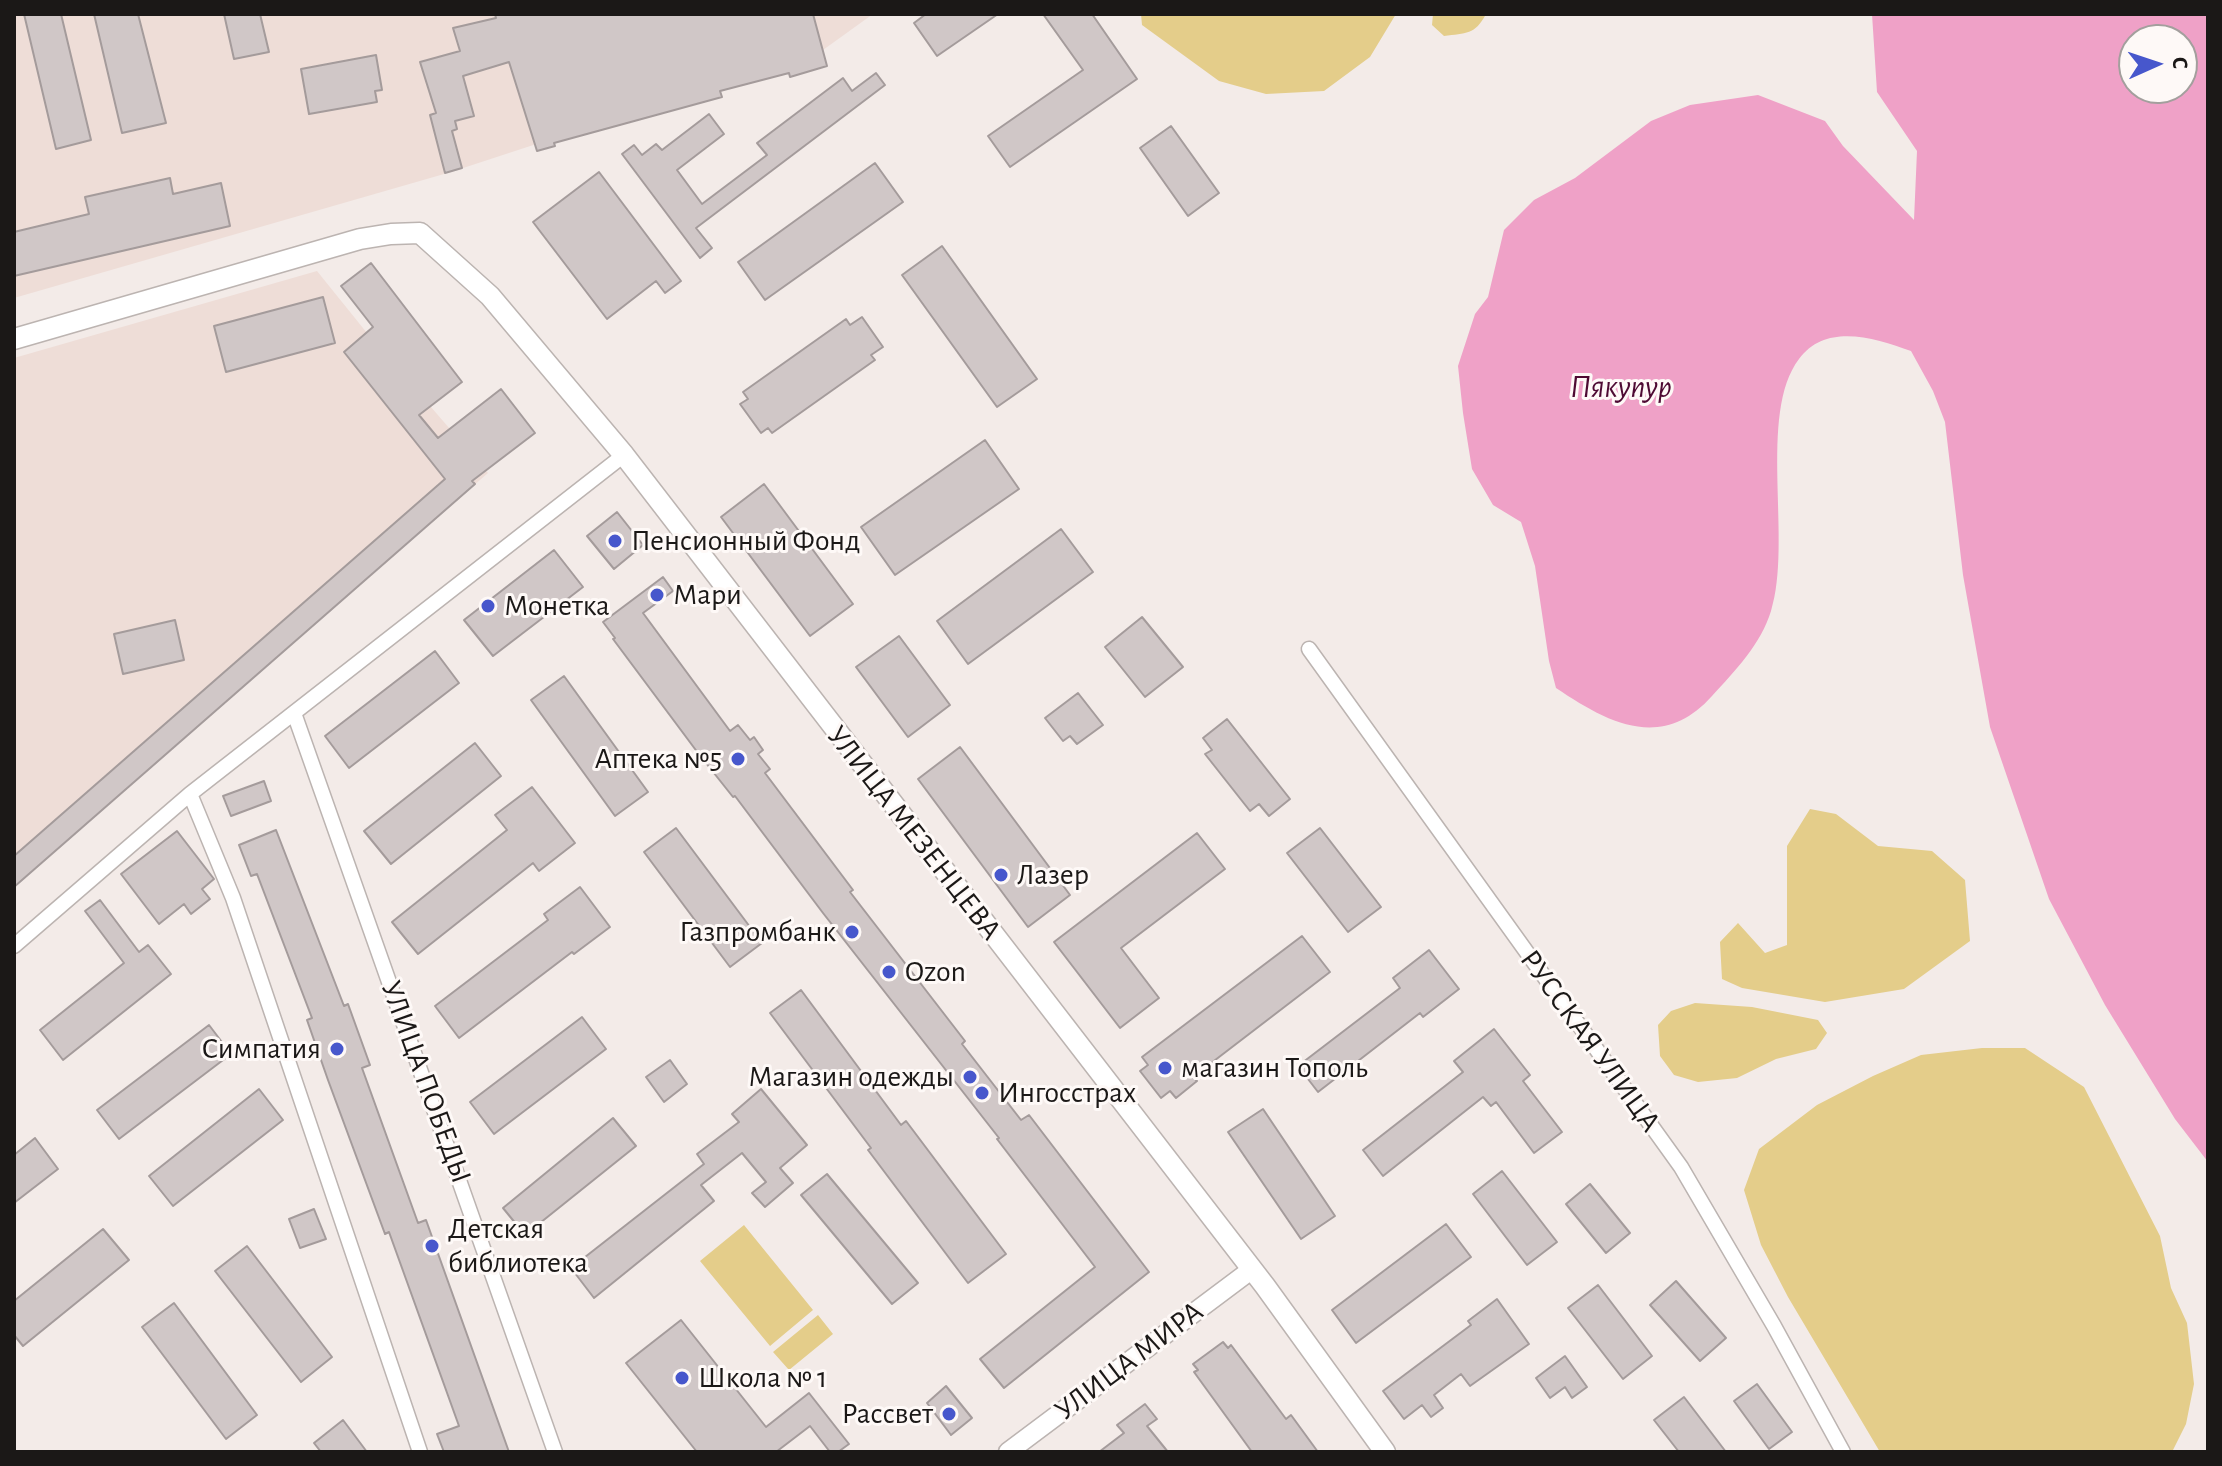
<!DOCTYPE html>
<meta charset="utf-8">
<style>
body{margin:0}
#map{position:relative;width:2222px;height:1466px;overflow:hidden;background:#f3ebe8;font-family:"Alegreya Sans",sans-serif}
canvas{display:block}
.frame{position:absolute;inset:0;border:16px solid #1b1817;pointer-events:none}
.north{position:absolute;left:2118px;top:24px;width:80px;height:80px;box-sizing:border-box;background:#fef9f7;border:2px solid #a39f9d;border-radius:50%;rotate:87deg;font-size:22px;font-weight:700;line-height:32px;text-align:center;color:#1b1817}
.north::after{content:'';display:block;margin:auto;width:28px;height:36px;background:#4757cc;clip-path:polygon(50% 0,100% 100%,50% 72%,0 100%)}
</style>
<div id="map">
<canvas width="2222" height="1466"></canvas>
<div class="frame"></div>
<div class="north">С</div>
</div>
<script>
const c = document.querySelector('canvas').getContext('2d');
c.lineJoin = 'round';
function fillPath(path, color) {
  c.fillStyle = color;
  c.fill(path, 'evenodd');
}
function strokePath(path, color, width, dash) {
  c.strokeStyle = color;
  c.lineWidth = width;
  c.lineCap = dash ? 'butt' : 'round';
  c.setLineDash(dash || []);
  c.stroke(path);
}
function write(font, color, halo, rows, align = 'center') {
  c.font = font + ' "Alegreya Sans",sans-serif';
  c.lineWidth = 6;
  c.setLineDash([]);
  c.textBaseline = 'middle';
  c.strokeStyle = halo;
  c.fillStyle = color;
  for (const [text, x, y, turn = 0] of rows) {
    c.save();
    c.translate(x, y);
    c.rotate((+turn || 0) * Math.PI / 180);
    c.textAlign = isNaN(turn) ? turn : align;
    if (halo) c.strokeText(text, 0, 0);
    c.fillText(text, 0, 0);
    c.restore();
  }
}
const built = new Path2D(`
 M14,14h859l-50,36 -372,122 -437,126z
 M317,271l50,62 121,140 -474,414v-529z`);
const green = new Path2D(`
 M1141,14h255l-26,43 -46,34 -58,3 -47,-13 -77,-56z
 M1433,14h53c-11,21 -20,19 -42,22l-12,-11z
 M1810,809l26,5 42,32 54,5 33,29 5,61 -66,48 -79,13 -83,-14 -20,-9 -2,-37 18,-19 27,30 22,-8v-99z
 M1695,1003l57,4 66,13 9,13 -11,16 -40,10 -39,19 -39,4 -24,-7 -14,-19 -2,-31 13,-14z
 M1982,1048h43l59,39 76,149 11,52 16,35 7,61 -8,40 -14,28h-292l-92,-155 -27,-52 -17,-55 15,-41 58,-44 56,-29 48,-21z
 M744,1225l69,85 -43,36 -70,-85z
 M818,1315l15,19 -44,36 -16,-18z`);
const water = new Path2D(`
 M1872,14h336v1148l-33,-43 -70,-114 -56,-106 -59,-172 -27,-152 -18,-153 -12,-31 -22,-40c-36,-13 -85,-29 -112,8 -42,55 -6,183 -28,252 -10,33 -36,60 -59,85 -50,56 -104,27 -156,-8l-7,-27 -14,-95 -14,-44 -28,-17 -21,-36 -9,-56 -5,-47 17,-52 13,-17 16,-67 30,-30 41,-22 76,-57 39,-16 68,-10 67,26 18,25 71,74 3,-69 -40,-59zM2134,40h48v48h-48z`);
const building = new Path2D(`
 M24,14h37l30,126 -35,9z
 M94,14h44l28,109 -44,10z
 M224,14h36l9,38 -35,7z
 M495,14h318l14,52 -37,11 -1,-4 -69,18 2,6 -168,46 1,3 -18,5 -28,-89 -46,14 11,40 -19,5 2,8 -5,2 10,37 -17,5 -15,-58 6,-2 -16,-51 40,-11 -7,-23 43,-10z
 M926,14h72l-61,42 -23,-33z
 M1043,14h49l45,65 -127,88 -22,-31 95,-66z
 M376,55l6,35 -7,1 2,11 -68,12 -8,-45z
 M876,73l9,12 -189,143 16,20 -12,10 -78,-104 12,-9 8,10 14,-11 6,6 47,-36 15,20 -47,36 25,34 65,-49 -10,-12 86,-65 9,13z
 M1171,126l48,67 -31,23 -48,-68z
 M875,163l28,39 -138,98 -27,-38z
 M599,172l82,109 -16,12 -9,-12 -49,38 -74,-97z
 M170,178l3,16 48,-11 9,43 -216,50v-44l75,-18 -4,-17z
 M942,246l95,133 -40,28 -95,-132z
 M371,263l91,119 -43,33 19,23 63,-49 34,44 -63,48 3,3 -461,403v-31l431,-377 -101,-127 29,-25 -32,-41z
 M323,297l12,46 -109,29 -12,-46z
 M862,317l21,30 -12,8 4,5 -103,73 -4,-5 -7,5 -21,-29 8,-5 -5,-7 103,-73 4,6z
 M985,440l34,49 -124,86 -34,-48z
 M764,484l89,120 -43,32 -89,-119z
 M617,512l26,33 -29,24 -27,-33z
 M1061,529l32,43 -125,92 -31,-43z
 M554,550l29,37 -90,69 -29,-36z
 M663,577l10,14 -30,22 87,118 8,-6 12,15 4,-3 9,13 -5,4 12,15 -5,4 88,117 -3,2 115,149 -3,3 59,76 8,-5 120,157 -145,116 -24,-29 115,-92 -98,-128 2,-1 -176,-225 -88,-117 -2,1 -35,-44 -85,-114 2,-1 -12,-16z
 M1142,617l41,50 -38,30 -40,-50z
 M175,620l9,40 -61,14 -9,-40z
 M899,636l51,69 -42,32 -52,-70z
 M435,651l24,32 -110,85 -24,-32z
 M564,676l84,116 -33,24 -84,-116z
 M1078,693l25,32 -26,19 -7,-8 -7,5 -18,-23z
 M1227,719l63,80 -21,17 -10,-12 -9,7 -45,-57 7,-4 -9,-12z
 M475,743l26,33 -110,88 -27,-33z
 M960,747l110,148 -42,32 -110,-148z
 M264,781l7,20 -40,15 -8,-20z
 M532,787l43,56 -36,28 -6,-8 -115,91 -26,-32 115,-92 -12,-15z
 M676,828l86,115 -32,24 -86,-115z
 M1320,828l61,79 -33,25 -61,-79z
 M276,830l68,176 4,-2 22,61 -8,3 56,155 8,-3 83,232h-65l-7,-18 22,-8 -70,-194 -4,2 -57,-154 -21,-60 5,-2 -55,-144 -6,2 -12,-31z
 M177,831l37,48 -12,10 8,10 -19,15 -7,-10 -25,20 -38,-50z
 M1197,833l28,36 -104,79 38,50 -39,30 -66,-86z
 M580,887l30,40 -36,27 -2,-2 -113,86 -24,-32 113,-86 -4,-6z
 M100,900l39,52 9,-7 23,29 -108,86 -23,-30 84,-67 -39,-52z
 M1302,936l28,36 -137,105 4,4 -21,17 -6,-7 -9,7 -21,-27 8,-6 -6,-8z
 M1429,950l30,39 -36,28 -3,-4 -102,79 -20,-26 102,-78 -7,-10z
 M801,990l100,135 5,-4 100,133 -38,29 -100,-133 3,-2 -101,-135z
 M582,1017l24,32 -112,85 -24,-32z
 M209,1025l22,29 -112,85 -22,-29z
 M1494,1029l36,46 -7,6 39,51 -28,21 -38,-51 -5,4 -8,-9 -100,79 -20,-26 100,-78 -9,-11z
 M670,1060l17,24 -23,18 -18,-25z
 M259,1089l24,31 -110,86 -24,-30z
 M761,1089l46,56 -27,23 13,15 -28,24 -13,-14 14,-11 -24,-29 -41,32 13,16 -120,97 -23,-30 133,-104 -7,-10 42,-32 -7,-8z
 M1263,1109l72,107 -34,23 -73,-107z
 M613,1118l23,28 -111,89 -22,-27z
 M35,1138l23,31 -44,34v-48z
 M1502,1171l55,71 -30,23 -54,-71z
 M827,1174l91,109 -26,21 -91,-109z
 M1590,1184l40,49 -24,20 -40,-49z
 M314,1209l12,30 -26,9 -11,-29z
 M1446,1224l25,33 -115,86 -24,-33z
 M103,1229l26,31 -106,86 -9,-11v-34z
 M247,1246l85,111 -31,25 -86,-111z
 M1676,1281l50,57 -26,23 -50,-56z
 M1598,1285l54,71 -29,23 -55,-71z
 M1497,1299l32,45 -59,42 -9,-12 -27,21 9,13 -12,9 -9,-12 -18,14 -21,-28 88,-66 -3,-4z
 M174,1303l83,112 -31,24 -84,-112z
 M681,1320l85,107 43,-34 40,51 -11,8h-8l-20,-26 -34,26h-79l-71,-89z
 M1223,1342l5,6 3,-3 55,74 5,-4 27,37h-66l-58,-80 4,-2 -5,-6z
 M1565,1356l22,31 -15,11 -7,-11 -15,11 -14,-20z
 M1757,1384l35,48 -23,17 -35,-48z
 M946,1386l26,32 -21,17 -24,-32z
 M1684,1397l42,55h-47l-25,-32z
 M1145,1404l12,15 -10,7 21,26h-69l25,-19 -7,-8z
 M343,1420l24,32h-46l-7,-9z`);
const minor = new Path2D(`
 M1309,649l372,518 93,159 69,126
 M294,713l261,739
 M190,794l43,104 187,554
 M14,946l176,-152 434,-339`);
const tertiary = new Path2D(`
 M1008,1452l243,-182`);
const secondary = new Path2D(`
 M14,339l346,-100 31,-5 29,-1 70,63 134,159 641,831 120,166`);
const markers = [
 [615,541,8,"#4757cc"],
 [657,595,8,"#4757cc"],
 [488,606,8,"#4757cc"],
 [738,759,8,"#4757cc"],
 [1001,875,8,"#4757cc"],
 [852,932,8,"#4757cc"],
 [889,972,8,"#4757cc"],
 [337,1049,8,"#4757cc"],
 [1165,1068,8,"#4757cc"],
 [970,1077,8,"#4757cc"],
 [982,1093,8,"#4757cc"],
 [432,1246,8,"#4757cc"],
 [682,1378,8,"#4757cc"],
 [949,1414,8,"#4757cc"]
];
const poiNames = [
 ["Пенсионный Фонд",631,541],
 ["Мари",673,595],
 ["Монетка",504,606],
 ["Аптека №5",722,759,"right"],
 ["Лазер",1017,875],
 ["Газпромбанк",836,932,"right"],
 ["Ozon",905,972],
 ["Симпатия",321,1049,"right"],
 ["магазин Тополь",1181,1068],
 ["Магазин одежды",954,1077,"right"],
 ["Ингосстрах",998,1093],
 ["Детская",448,1229],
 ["библиотека",448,1263],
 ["Школа № 1",698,1378],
 ["Рассвет",933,1414,"right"]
];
const streetNames = [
 ["УЛИЦА МЕЗЕНЦЕВА",914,833,52],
 ["РУССКАЯ УЛИЦА",1590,1041,54],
 ["УЛИЦА ПОБЕДЫ",426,1082,70],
 ["УЛИЦА МИРА",1129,1361,-37]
];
const waterNames = [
 ["Пякупур",1621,387]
];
fillPath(built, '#eeddd7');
fillPath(green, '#e4cd8a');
fillPath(water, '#efa1c7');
fillPath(building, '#d0c7c7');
strokePath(building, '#a49b9b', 2);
strokePath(minor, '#bcb4b1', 17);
strokePath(tertiary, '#bcb4b1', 21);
strokePath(secondary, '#bcb4b1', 23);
strokePath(minor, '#fff', 14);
strokePath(tertiary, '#fff', 18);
strokePath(secondary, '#fff', 20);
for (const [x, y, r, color] of markers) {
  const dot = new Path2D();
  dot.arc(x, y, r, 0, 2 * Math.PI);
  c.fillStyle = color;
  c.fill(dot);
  strokePath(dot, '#fef9f7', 3);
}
write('30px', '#1b1817', '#fef9f7', poiNames, 'left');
write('30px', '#1b1817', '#fef9f7', streetNames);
write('italic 32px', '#4e0a33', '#fef9f7', waterNames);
</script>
